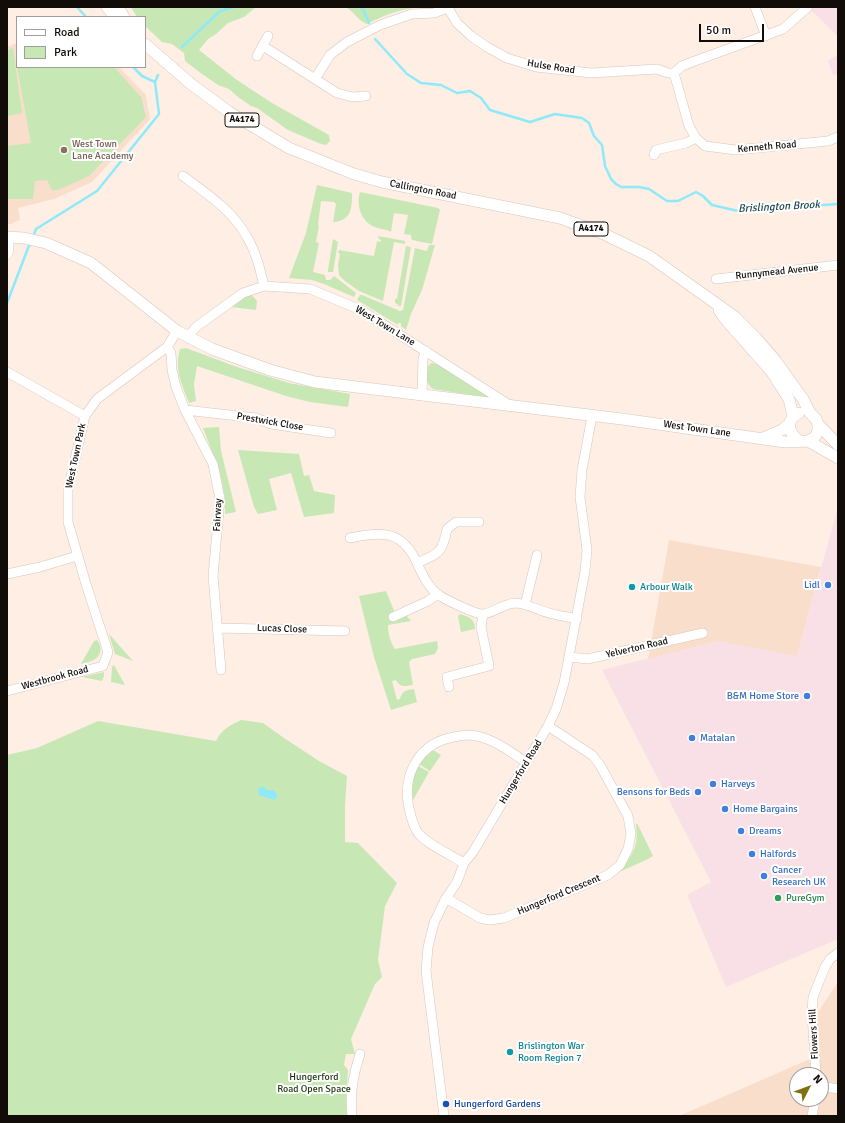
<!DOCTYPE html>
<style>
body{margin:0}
#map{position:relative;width:845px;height:1123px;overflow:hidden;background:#feeee3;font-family:Signika,sans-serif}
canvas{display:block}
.frame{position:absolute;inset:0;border:8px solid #120c08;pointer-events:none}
.legend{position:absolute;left:16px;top:16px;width:130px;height:52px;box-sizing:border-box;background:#fff;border:1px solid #a09e9c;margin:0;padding:5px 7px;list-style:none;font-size:12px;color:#120c08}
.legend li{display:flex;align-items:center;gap:8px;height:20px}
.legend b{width:20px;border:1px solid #a09e9c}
.north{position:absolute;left:789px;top:1067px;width:40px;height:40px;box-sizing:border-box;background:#fff;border:1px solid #a09e9c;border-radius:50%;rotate:48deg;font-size:11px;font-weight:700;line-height:16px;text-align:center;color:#120c08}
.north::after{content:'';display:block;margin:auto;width:14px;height:18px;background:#807110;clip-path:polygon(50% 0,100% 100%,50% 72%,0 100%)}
.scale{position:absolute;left:699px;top:24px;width:65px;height:18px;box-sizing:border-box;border:2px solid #120c08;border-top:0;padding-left:5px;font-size:12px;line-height:14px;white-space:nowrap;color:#120c08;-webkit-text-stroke:3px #fff;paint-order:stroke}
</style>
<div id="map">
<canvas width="845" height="1123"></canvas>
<div class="frame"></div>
<ul class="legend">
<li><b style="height:5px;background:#fff"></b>Road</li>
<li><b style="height:11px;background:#c7e8b5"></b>Park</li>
</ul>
<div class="north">N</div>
<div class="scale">50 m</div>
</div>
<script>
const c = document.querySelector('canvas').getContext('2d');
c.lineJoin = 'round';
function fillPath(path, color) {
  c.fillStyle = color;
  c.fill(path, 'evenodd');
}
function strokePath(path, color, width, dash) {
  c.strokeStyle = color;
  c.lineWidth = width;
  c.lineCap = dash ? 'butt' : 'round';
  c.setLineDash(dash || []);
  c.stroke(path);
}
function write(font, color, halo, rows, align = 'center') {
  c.font = font + ' Signika,sans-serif';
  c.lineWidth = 4;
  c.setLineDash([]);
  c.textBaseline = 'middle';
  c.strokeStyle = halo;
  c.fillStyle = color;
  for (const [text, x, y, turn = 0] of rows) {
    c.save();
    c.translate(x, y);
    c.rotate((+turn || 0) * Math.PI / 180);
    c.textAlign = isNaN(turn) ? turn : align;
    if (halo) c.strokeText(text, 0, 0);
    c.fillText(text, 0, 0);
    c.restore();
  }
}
const commercial = new Path2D(`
 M810,7h28v30l-29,-29z
 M838,54v20l-5,1 -5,-14z
 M838,507v432l-112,48 -39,-92 24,-13 -109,-212 115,-29 80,14z`);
const built = new Path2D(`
 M17,43v24h102l27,28 4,24 -58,63 -38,17 -36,9 2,12 -9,4h-4v-177z
 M669,540l152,27 -24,89 -80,-15 -69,18z
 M838,982v134h-159l131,-57 8,-47zM797,1075h24v24h-24z`);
const green = new Path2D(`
 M131,7h125l-12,10 -16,6 -12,11 -8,5 -9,11 38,30 35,23 57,32 1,6 -4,4 -5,-1 -33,-14 -31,-22 -6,-2 -13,-9 -9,-8 -11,-4 -16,-11 -17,-13 -1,-8 -12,-9 -10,-2 -17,-16v-9h-8z
 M345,7h77c-21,2 -36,7 -55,17 -8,-2 -13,-13 -22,-17z
 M13,48l9,65 -15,3v-65z
 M17,67h97l27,30 5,20 -57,59 -31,14h-6l-5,-10 -12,1 -2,18h-26v-53l24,-3z
 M317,185l35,8c0,16 -1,28 -19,29l3,-18 -2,-2 -13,-1 -3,24 1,1 -3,16 3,1 -6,29 12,3 1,5h4l4,-4 22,17 -2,4 -30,-13 -12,-4 -23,-2 17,-45z
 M360,192l78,16 2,2 -8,34 -20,-4 -1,-3v-2l-7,-1 4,-19 -14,-2 -3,19c-5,-3 -11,-3 -16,-5 -14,-5 -19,-22 -15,-35z
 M378,236l27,5v3l-11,-2 -11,59 -24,-10 -14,-10 -6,-6 -1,-10 2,-11 -2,-1 1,-3 35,6 3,-15 3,1 1,-2 -2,-1z
 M333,239l5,3 -5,30h-5v-2z
 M429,245h6l-13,45 -11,24 -5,16 -5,-4v-3h-3v2l-41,-25 3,-5h2l38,16 3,-1 12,-62 12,3z
 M406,246l5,1 -10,59h-5l3,-1 -4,-2v-4h2z
 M249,292l8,9 -1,9 -25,-3z
 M186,348l51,19 52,16 61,11 -2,13 -38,-5 -24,-6 -89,-30 -3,18 2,17 -7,2c-7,-19 -15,-33 -9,-54z
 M431,363l7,1 53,34 -58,-9c-7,-5 -7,-11 -7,-20z
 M219,427l2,24 15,61 -11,2v-15l-5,-27 -17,-44z
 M238,450l61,4 5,22 5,-1 5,16 21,4 -1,18 -30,4 -13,-44 -22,6 8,31 -19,4 -4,-7z
 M386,591l9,22 8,3h4l4,5 -23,4c0,8 2,17 7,24l42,-8 1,7 -3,6 -23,5 -3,3 4,23c-8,1 -13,3 -17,-5l-4,1 5,19 3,-1c2,-8 6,-9 14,-10l3,13 -26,8 -17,-53 -15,-61z
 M460,614c8,3 15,4 15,15l-14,3 -3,-16z
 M109,634l24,27 -18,-7z
 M97,640c10,15 -3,22 -16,24l13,-23z
 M114,665l11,20 -14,-3 1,-15z
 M104,672v4l-2,5 -20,-4z
 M241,720l22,3 21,15 35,23 28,15 -2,30v36l13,1 39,40 -12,23 -7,54 4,17 -7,7 -24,55 4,15h-9l-2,11 4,5 -2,27 1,19h-340v-361l30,-7 61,-27 118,20c5,-11 14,-16 25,-21z
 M433,750l8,5 -11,16 -11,-7 6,-7z
 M418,766l11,6 -16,28c-1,-12 -1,-23 5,-34z
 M637,823l16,33 -5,3 -31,14c15,-16 22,-26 19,-48z`);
const water = new Path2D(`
 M263,786l4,4h7l3,4v3l-2,3 -16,-5 -1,-6z`);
const stream = new Path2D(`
 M77,7l9,10
 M360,7l3,2 6,14
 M375,39l32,35 14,9 20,2 16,8 13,-2 11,7 9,12 40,12 25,-8 27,4 7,5 5,13 8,9 3,21 6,13 5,5 5,3h18l10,2 18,12h11l18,-9 7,4 9,9 26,6 100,-7
 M182,47l38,-36 14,-4
 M133,67l9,9 13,6
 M33,237l3,-8 61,-38 62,-77 -4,-32 3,-7
 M7,303l23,-60`);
const minor = new Path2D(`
 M755,7l11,29
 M448,8l9,15 14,13 16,11 20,11 29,9 55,6 66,-4 11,4h6
 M263,46l74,47 15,4 14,-1
 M257,56l11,-20
 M674,73l15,53 7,12 9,8 31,4 92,-9 10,-4
 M674,73l8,-7 10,-4 91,-33 25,-22
 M315,79l15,-24 17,-13 33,-17 32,-11 22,-1 16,-6
 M654,155l2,-5 30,-7 10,-5
 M183,176c23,17 50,35 64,61 9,15 13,32 17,49
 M7,255l2,-5v-13
 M716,279l122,-14
 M188,337l8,-10 47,-34 21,-7 46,3 51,21 150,96
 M167,347l4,6 1,17 4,17 9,23 28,54 7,35 -7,77 8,94
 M7,372l78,44
 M422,396l1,-38 3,-7
 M185,410l71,8 15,6 60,9
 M350,538c32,-7 53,-8 68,27 5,11 10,22 21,30 5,4 38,20 44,19 10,-1 20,-10 32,-11 12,0 26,9 38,11 8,2 16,3 24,5
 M417,563c22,-10 25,-9 30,-34l9,-7h23
 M7,574l33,-7 37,-11
 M525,605l12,-50
 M393,617l35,-16 10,-7
 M218,628l127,3
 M570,657l18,2 115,-26
 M449,687l-2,-10 42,-11 -8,-39 2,-13
 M7,691l96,-25 5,-14 -22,-68 -18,-62v-33l17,-73 12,-17 70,-52 10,-16
 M464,863c-13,-8 -36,-18 -46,-30 -5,-7 -7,-16 -9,-25 -7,-34 10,-65 45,-71 5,-1 10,-2 15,-2 21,1 40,16 57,27
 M446,898l34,20 10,2 14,-2 104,-43 12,-10 8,-16 3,-15 -3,-18 -28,-51 -8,-10 -44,-29
 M816,1075l-4,-61 1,-17 12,-30 5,-8 8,-6
 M821,1086l17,3
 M352,1116c-2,-23 1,-40 8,-62
 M444,1116l-18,-145 2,-24 6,-24 11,-23 12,-18 7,-19 9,-11 75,-126 8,-17 8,-26 21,-112 2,-21 -7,-53 2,-27 10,-54
 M812,1116l3,-17`);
const major = new Path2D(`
 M107,7l8,10
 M118,7l6,10
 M7,237l17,1 22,5 45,20 86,68 35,18 58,21 45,12 307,37 163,23 23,-1 7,-4 3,-6v-7l-2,-5 -6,-6 -7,-14 -28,-39 -19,-22 -21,-21 -86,-61 -45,-22 -44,-16 -178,-36 -28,-8 -65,-26 -60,-36 -38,-28 -46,-40
 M719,310l7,10 45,51 18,28 4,17
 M818,424l20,21
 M763,438l19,-8 7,-6
 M799,441c-11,-9 -14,-21 0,-28
 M808,441l30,17`);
const markers = [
 [64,150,4,"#8d6e63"],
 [828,585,4,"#3f7fe0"],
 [632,587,4,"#0f9aa8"],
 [807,696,4,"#3f7fe0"],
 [692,738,4,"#3f7fe0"],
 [713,784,4,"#3f7fe0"],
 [698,792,4,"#3f7fe0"],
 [725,809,4,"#3f7fe0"],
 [741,831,4,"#3f7fe0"],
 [752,854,4,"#3f7fe0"],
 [764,876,4,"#3f7fe0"],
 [778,898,4,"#2e9e5b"],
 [510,1052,4,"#0f9aa8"],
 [446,1104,4,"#1a4fb4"]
];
const shields = [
 [242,120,34],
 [591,229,34]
];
const shieldNames = [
 ["A4174",242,120],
 ["A4174",591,229]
];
const streetNames = [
 ["Hulse Road",551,67,9],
 ["Kenneth Road",767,147,-5],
 ["Callington Road",423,190,11],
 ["Runnymead Avenue",777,272,-6],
 ["West Town Lane",385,326,31],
 ["Prestwick Close",270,422,10],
 ["West Town Lane",697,429,8],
 ["West Town Park",76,456,-78],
 ["Fairway",218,515,-87],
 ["Lucas Close",282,629,2],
 ["Yelverton Road",637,648,-13],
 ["Westbrook Road",55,678,-15],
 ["Hungerford Road",521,772,-59],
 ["Hungerford Crescent",559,895,-23],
 ["Flowers Hill",814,1034,-93]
];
const educationNames = [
 ["West Town",72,144],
 ["Lane Academy",72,156]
];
const shopNames = [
 ["Lidl",820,585,"right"],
 ["B&M Home Store",799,696,"right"],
 ["Matalan",700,738],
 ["Harveys",721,784],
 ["Bensons for Beds",690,792,"right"],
 ["Home Bargains",733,809],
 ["Dreams",749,831],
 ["Halfords",760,854],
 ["Cancer",772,870],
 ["Research UK",772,882]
];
const cultureNames = [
 ["Arbour Walk",640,587],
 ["Brislington War",518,1046],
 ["Room Region 7",518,1058]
];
const leisureNames = [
 ["PureGym",786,898]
];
const parkNames = [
 ["Hungerford",314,1077],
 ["Road Open Space",314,1089]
];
const transitNames = [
 ["Hungerford Gardens",454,1104]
];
const waterNames = [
 ["Brislington Brook",779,207,-3]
];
fillPath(commercial, '#f9e0e7');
fillPath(built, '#f9decc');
fillPath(green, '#c7e8b5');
fillPath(water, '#8eeaf8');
strokePath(stream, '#8eeaf8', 2.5);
strokePath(minor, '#d8c5b8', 10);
strokePath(major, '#d8c5b8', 12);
strokePath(minor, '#fff', 9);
strokePath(major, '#fff', 11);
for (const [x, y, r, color] of markers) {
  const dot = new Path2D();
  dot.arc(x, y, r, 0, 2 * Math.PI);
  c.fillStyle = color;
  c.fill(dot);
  strokePath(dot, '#fff', 1.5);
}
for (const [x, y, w] of shields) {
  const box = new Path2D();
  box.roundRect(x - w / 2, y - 7, w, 14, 3);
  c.fillStyle = '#fff';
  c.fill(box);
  strokePath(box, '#120c08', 1);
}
write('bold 9px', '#120c08', null, shieldNames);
write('10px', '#120c08', '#fff', streetNames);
write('10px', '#785e54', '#fff', educationNames, 'left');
write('10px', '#366cbe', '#fff', shopNames, 'left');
write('10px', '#0d838f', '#fff', cultureNames, 'left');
write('10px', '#27864d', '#fff', leisureNames, 'left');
write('10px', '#1e360d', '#fff', parkNames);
write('10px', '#164399', '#fff', transitNames, 'left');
write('italic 11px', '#1d484e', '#fff', waterNames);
</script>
